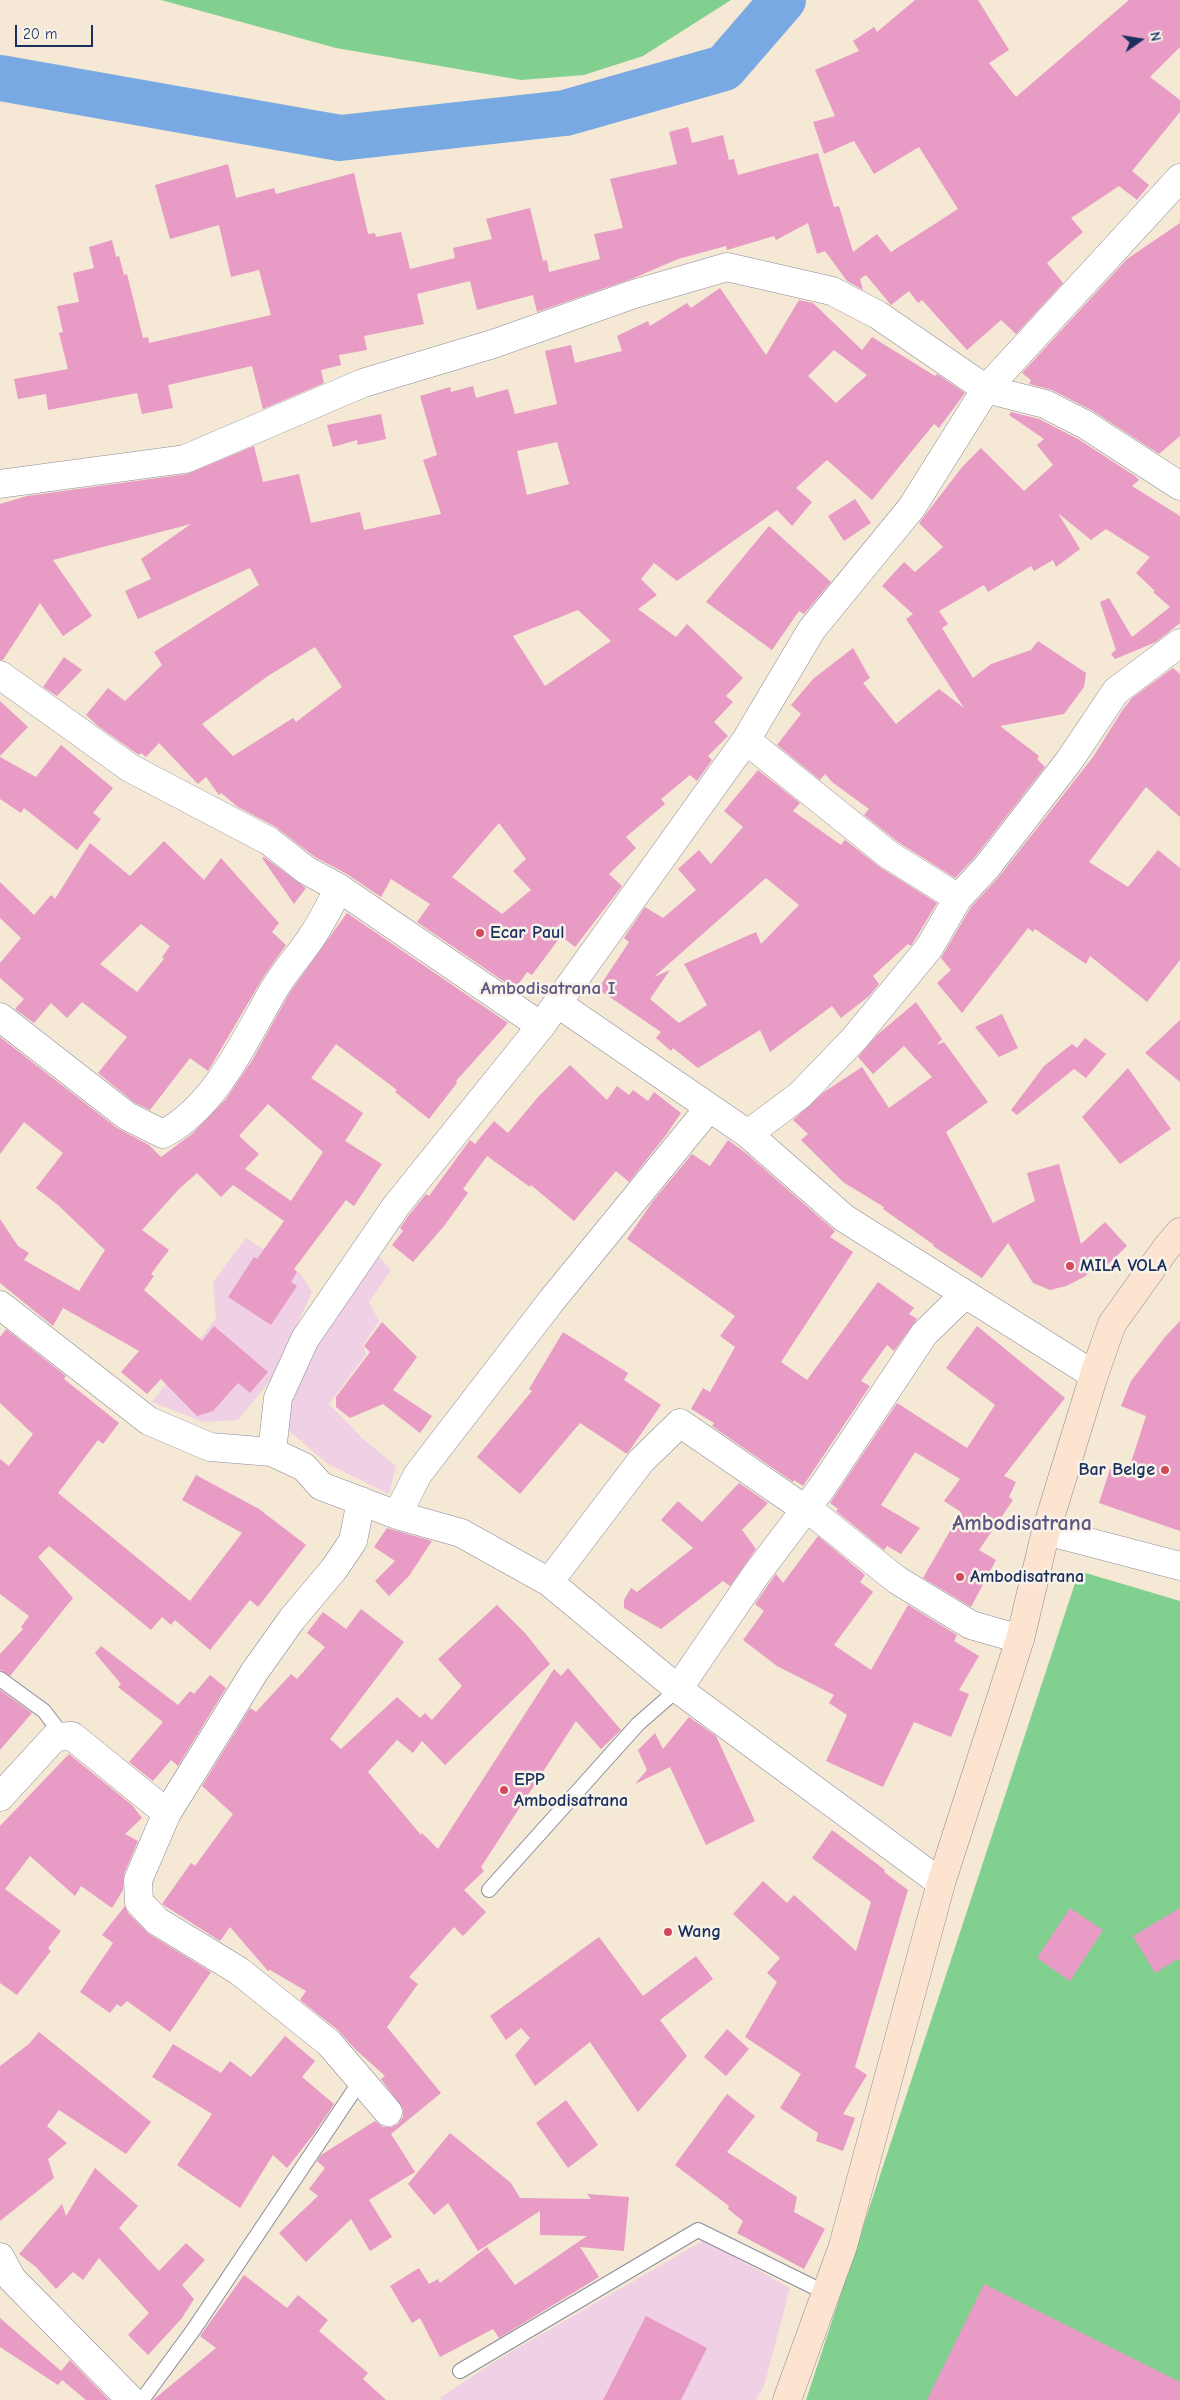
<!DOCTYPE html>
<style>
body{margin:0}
#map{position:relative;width:1180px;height:2400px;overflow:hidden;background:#f5e8d4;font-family:"Comic Neue",sans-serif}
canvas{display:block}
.north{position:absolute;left:1115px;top:15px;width:50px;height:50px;-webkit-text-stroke:4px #f7f3e8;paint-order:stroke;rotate:77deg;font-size:14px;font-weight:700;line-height:20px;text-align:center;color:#1b2f5e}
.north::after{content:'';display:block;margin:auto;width:18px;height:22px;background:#1b2f5e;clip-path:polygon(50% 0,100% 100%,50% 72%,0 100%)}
.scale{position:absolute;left:15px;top:25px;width:78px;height:22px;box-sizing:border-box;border:2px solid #1b2f5e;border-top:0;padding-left:6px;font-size:15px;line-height:18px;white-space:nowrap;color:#1b2f5e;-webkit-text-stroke:4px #f7f3e8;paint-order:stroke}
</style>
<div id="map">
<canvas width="1180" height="2400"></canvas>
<div class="north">N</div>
<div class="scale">20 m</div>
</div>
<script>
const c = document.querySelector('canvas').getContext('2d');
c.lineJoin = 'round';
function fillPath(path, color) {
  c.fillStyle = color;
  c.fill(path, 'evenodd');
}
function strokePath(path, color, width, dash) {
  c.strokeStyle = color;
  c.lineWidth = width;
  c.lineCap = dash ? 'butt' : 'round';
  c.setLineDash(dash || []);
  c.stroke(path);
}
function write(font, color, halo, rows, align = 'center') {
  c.font = font + ' "Comic Neue",sans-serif';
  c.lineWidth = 5;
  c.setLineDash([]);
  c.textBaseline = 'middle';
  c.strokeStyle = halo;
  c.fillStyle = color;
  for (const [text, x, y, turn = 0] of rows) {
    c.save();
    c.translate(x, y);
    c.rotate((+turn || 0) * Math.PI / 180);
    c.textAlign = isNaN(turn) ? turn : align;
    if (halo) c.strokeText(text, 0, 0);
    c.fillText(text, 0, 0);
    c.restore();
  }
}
const built = new Path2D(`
 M246,1238l54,35 12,19 -39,85 -35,43 -34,2 -52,-20 64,-84 -3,-36z
 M372,1249l19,21 -22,32 10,19 -16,24 3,9 -37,50 34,35 33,27 -7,28 -61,-30 -40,-34v-43z
 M704,2240l86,48 -26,98 -8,14h-314l-2,-2 54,-36z`);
const green = new Path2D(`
 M161,0h570l-88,56 -59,19 -63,5 -185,-32z
 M1079,1571l101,30v799h-374z`);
const river = new Path2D(`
 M0,78l340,60 225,-25 159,-45 59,-68`);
const building = new Path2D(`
 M915,0h63l31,50 -20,13 27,34 113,-97h51v47l-30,30 30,23v12l-48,59 17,14 -12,15 -18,-14 -48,32 12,14 -36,31 16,20 -47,51 -15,-14 -34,30 -45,-50 -4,3 -9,-12 -18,14 -25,-30 -6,4 3,11 -16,-9 -22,-30 -8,3 -9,-31 -32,17 -2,-4 -47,14 -1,-4 -48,13 -44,19 -97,34 -4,-17 -56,15 -7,-29 -53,13 7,30 -60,12 3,14 -28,5 2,10 -20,5 3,13 -61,26 -11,-43 -84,19 5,23 -31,6 -5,-21 -89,17 -2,-16 -28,5 -4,-20 54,-10 -9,-36 4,-1 -6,-26 22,-4 -6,-29 21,-5 -5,-21 23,-7 4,17 3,-1 5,19 3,-1 16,64 5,-1 1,6 122,-28 -12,-45 -28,7 -12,-52 -49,14 -15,-54 73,-21 8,34 38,-10 2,6 78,-21 14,61 7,-1 1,4 25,-5 9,37 45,-11 -2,-10 39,-9 -6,-20 44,-11 13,53 4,-1 2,12 51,-13 -6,-25 29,-6 -13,-49 67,-15 -8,-32 19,-5 4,16 31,-8 6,25 5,-1 4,16 80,-22 16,54 5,-1 14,46 24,-18 14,18 67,-43 -39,-62 -45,27 -20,-33 -30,13 -11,-32 22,-6 -20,-46 44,-19 -6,-10 21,-14 3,5z
 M1180,223v213l-21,18 -66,-43 -41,-21 -23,-6 2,-4 -9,-7 105,-114z
 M720,288l46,67 33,-55 14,3 49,47 10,-13 63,39 2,-2 28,19 -26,35 -5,-4 -62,76 -45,-40 -31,28 16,14 -20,24 -15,-16 -100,71 -23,-18 -13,16 16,16 -19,14 38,28 11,-13 56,54 -17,18 7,6 -19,20 14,14 -20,20 4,4 -15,21 -7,-6 -29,24 4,5 -39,33 10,11 -27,26 13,12 -47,61 -14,-11 -29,39 -5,-3 -12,17 -98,-67 13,-18 -39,-25 -10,18 -34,-23 -32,-17 -39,-30 -38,-20 -17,-14 -2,2 -13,-18 -8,7 -39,-41 -13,14 -5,-4 -2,2 -41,-29 -12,-11 22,-27 17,13 37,-36 -8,-13 105,-67 -9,-17 -112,51 -13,-28 26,-12 -10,-20 50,-35 -138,36 39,56 -29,20 -23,-33 -37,57h-3v-156l27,-8 160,-22 67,-28 9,36 36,-8 12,49 49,-11 4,18 77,-16 -18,-54 14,-5 -17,-59 30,-9 1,5 22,-6 3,12 32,-9 7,25 42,-10 -12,-53 26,-6 4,18 47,-12 -5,-15 31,-15 2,5 37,-23 4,5zM834,350l33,25 -31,28 -28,-27zM557,442l12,42 -42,11 -10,-44zM578,610l33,31 -66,45 -32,-50zM315,647l27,40 -46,35 -3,-4 -60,38 -31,-32 66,-48zM499,823l27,36 -13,12 18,19 -29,24 -50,-37z
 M1011,412l28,7 39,20 57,37 4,4 -7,6 48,30v107l-24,19 -41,17 -4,-5 5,-4 -16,-48 9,-4 23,39 38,-30 -17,-15 2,-1 -19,-18 14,-16 -44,-28 -15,11 -33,-27 22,36 -24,18 -3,-7 -19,11 -3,-5 -43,26 -4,-7 -45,26 9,13 -6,4 31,50 18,-14 40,-14 7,-9 48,32 -2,14 -20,27 -64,12 39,30 -2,3 8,8 -71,91 -19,20 -57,-36 -34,-27 5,-6 -37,-27 -7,-8 -5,6 -43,-35 24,-31 -10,-9 22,-26 40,-31 17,30 -7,5 33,41 43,-35 25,19 -58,-89 7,-5 -31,-28 22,-24 11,10 28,-25 -24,-24 44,-57 18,-18 43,43 29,-26 -16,-20 7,-6 -35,-24z
 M381,414l5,25 -28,6 -1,-5 -24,7 -6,-22z
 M855,499l16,24 -27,18 -16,-25z
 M769,526l62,56 -27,32 -5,-3 -27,39 -66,-48z
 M64,657l18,13 -25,26 -14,-9z
 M1173,668l7,6v143l-34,-30 -57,75 39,25 30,-37 22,18v92l-33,42 -57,-46 -4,8 -51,-35 -2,3 -5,-4 -66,85 -25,-30 14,-13 -10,-12 30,-51 27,-29 95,-121 29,-46 10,-13z
 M0,701l28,26 -28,29z
 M61,745l52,43 -20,25 8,6 -24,31 -53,-42 -3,5 -21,-14v-42l36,20z
 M758,770l42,33 -7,8 48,34 4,-5 36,28 56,35 -26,43 -3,-2 -35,32 6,8 -10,12 -28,22 -9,-12 -62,46 -10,-22 -62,38 -25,-20 -2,3 -15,-13 5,-6 -63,-43 31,-47 -5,-4 21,-31 18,11 33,-28 -18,-21 21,-19 12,14 32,-37 -19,-16zM766,878l33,27 -38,39 -5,-12 -72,32 23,41 -28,18 -29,-24 20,-29 -16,7z
 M164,841l40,39 17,-22 58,65 -7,9 14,13 -22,31 -56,95 -18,-13 -40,52 -15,-7 -37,-30 29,-36 -45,-35 -15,16 -16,-15 -17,20 -19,-14 9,-10 -24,-21v-15l21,-25 -21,-20v-36l34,33 17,-20 4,4 35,-56 40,33zM141,924l29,22 -8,11 2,2 -27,33 -37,-28z
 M264,857l42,31 -12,16 -32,-46z
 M347,913l161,110 -52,58 1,2 -28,36 -34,-27 2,-2 -61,-46 -25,34 52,35 -18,28 37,23 -28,42 -8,-6 -52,69 3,3 -6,10 6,4 -26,39 -43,-28 26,-40 3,2 27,-38 -51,-36 -12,12 -24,-24 -18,16 -37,41 27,20 -18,24 3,2 -10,14 58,51 12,-15 54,46 -18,21 -12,-10 -25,28 -16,5 -36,-37 -14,15 -26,-22 18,-21 -76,-43 -10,18 -53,-43v-64l18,27 11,7 -5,7 55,31 26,-41 -47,-45 -22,-17 27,-35 -39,-31 -24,32v-117l117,91 32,17 12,12 31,-23 34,-35 27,-40 37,-67zM268,1104l55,48 -32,49 -46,-32 14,-15 -20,-18z
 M916,1002l26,37 -5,6 7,-3 44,60 -42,30 47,91 42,-22 -8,-28 32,-9 22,80 24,-22 22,24 -21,20 -4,-4 -18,15 -18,9 -16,4 -17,-7 -25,-40 -26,35 -49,-32 1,-1 -51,-36 1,-2 -41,-25 -42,-42 7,-6 -15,-14 31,-28 38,-25 27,41 43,-31 -28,-31 -31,28 -15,-17 19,-22z
 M1002,1014l16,34 -19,9 -24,-30z
 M1180,1020v62l-35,-29z
 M1085,1038l21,16 -20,24 -12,-9 -57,46 -6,-5 33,-44 28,-22 5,4z
 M570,1065l37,35 10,-14 12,9 4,-5 15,11 6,-9 27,21 -15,22 -37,47 -13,-11 -42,50 -43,-36 -1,2 -43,-31 -24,33 5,4 -24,33 -31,36 -21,-17 11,-14 -3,-3 9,-13 17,-21 3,2 41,-56 5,4 19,-23 14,12 30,-36z
 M1128,1068l43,61 -51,35 -38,-47z
 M728,1140l19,14 88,77 -5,6 23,15 -72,110 26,18 71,-98 36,26 -5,6 8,5 -23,32 -7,-6 -26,36 9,5 -67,100 -9,-6 -1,2 -81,-56 2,-3 -23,-14 12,-21 7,4 25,-45 -15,-11 15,-20 -108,-77 26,-38 39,-47 18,12z
 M1180,1321v210l-81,-28 11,-34 17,6 19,-59 -25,-10 10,-25 34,-44z
 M382,1322l35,35 -24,33 39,26 -12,17 -37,-29 -33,14 -14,-11v-10l34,-45 -6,-6z
 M977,1326l88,72 -61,78 12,6 -7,15 4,3 -34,50 17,10 -25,47 -48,-29 38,-66 -17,-11 16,-22 -45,-27 -34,53 39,23 -19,26 -14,-8 -3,4 -48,-39 2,-2 -8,-6 67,-100 70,45 28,-43 -49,-37z
 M6,1329l60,47 -2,3 55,44 -16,21 -5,-4 -40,53 132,108 52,-68 -60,-33 14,-25 63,34 47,36 -48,62 -8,-7 -40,50 -35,-30 -4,5 -9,-8 -11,13 -102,-84 -11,11 35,41 -63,78 -10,-6v-16l23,-25 -2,-2 8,-11 -29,-22v-135l9,7 24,-32 -33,-31v-66z
 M563,1332l65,41 -4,7 37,25 -34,49 -47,-31 -60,71 -43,-37 55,-66 -3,-2z
 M739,1483l29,20 -26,27 14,19 -26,37 -7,-5 -62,48 -37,-21v-8l7,-12 6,4 56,-44 -32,-28 17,-19 24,21z
 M387,1528l45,13 -23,35 -20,20 -14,-15 20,-20 -21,-14z
 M818,1536l47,39 -5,7 13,10 -39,53 37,25 37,-65 49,30 -3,6 25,15 -20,34 10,4 -18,43 -37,-15 -31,65 -57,-26 21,-46 -18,-12 5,-8 -57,-29 -34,-26 21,-29 -9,-7 13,-19 8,-11 7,9z
 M497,1605l28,28 25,31 -105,101 -23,-24 -9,12 -16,-13 -29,32 53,63 1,-2 16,16 116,-180 7,7 7,-8 53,62 -20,19 -25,-28 -95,146 3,4 -20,19 22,22 -23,24 -9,-9 -45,50 9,7 -31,43 54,66 -50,41 24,38 -46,28 23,37 -22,14 -19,-32 -45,43 -27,-29 39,-37 -9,-7 16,-21 -8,-7 4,-6 54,-34 8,6h8l7,-3 5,-7v-8l-22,-30 4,-3 -30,-27 -16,-18 -39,-31 6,-9 -36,-21 -2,1 -38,-44 -10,14 -58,-37 29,-41 4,3 38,-52 -31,-28 48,-78 6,4 35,-38 6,5 28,-32 -18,-14 16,-21 23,17 15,-20 43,33 -74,97 11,10 56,-52 23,21 5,-5 7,7 30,-34 -24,-27z
 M101,1646l77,59 12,-14 4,3 16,-19 16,13 -48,78 -7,-6 -18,21 -24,-19 34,-40 -45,-35 3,-3 -26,-31z
 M0,1690l32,23 -32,37z
 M689,1717l27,19 39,85 -49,24 -36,-78 -35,17 12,-14 -9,-20 17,-17 8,16z
 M69,1754l63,51 10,13 -17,16 13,7 -14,33 -1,16 -11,18 -31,-22 -6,10 -45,-40 -25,33 56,42 -13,17 3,3 -34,44 -17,-12v-157z
 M832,1830l53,40 -1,2 24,18 -53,177 12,8 -24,39 12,4 -12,33 -27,-10 2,-8 -38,-25 21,-34 -56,-37 32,-55 -10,-9 13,-15 -47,-44 30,-33 24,22 7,-8 62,56 15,-49 -59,-44z
 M125,1906l3,7 21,21 62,38 -41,60 -43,-31 -6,6 -4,-3 -7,9 -30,-21 33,-49 -11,-8z
 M1070,1908l33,22 -33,51 -33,-23z
 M1180,1908v50l-25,15 -22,-37z
 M599,1937l44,59 53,-40 17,23 -53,41 27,36 -49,56 -48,-70 -55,44 -20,-31 15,-17 -9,-10 -15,12 -16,-24z
 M727,2029l22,20 -23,27 -22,-19z
 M39,2032l112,90 -25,32 -67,-44 -12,16 20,17 -19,16 6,19 -54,43v-155l29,-22z
 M285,2036l30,25 -13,16 32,27 -21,31 -26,33 -14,-13 -33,53 -63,-43 35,-51 -60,-37 21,-33 48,29 9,-12 21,16z
 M727,2094l28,22 -28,36 70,45 -3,15 31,17 -21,40 -67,-36 6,-12 -15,-12 1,-3 -54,-41z
 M566,2100l32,45 -30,23 -32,-45z
 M450,2133l61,50 9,15 71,1 -4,-5 42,3 -5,54 -44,-4 19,30 -100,61 -6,-9 -53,28 -20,-39 -8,5 -22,-37 29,-18 10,16 9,-5 2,4 47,-36 28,38 72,-49 -47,-1v-24l-62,40 -30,-48 -14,12 -26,-31z
 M95,2168l43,38 -19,22 40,43 27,-28 19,17 -23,25 12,14 -12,19 -34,37 -20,-20 21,-22 -50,-55 -16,22 -10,-8 -17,17 -20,-22 -17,-13 43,-50 4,12z
 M244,2275l43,33 11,-13 30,25 -9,11 49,42 -5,6 23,21h-233l63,-52 -16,-12z
 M984,2284l196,98v18h-253z
 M646,2316l61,32 -26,52h-78z
 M0,2318l61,53 9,-11 39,40h-23l-24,-20 -4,5 -58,-38z`);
const service = new Path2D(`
 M0,1679l44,32 19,25
 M489,1890l149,-166 40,-35
 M460,2371l238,-141 128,63
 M142,2400l52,-71 167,-249`);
const minor = new Path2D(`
 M0,484l185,-25 178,-76 130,-39 141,-50 93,-27 105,24 46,24 108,74 59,15 41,21 94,61
 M0,675l130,93 139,73 37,29 33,18 202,138
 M746,740l143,115 69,43
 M557,1003l191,131 96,84 250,157
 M0,1017l127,99 36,18c52,-27 82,-94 110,-143 11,-19 26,-35 38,-53 11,-16 19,-33 28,-50
 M748,1134l52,-39 54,-56 75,-91 29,-50 28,-30 83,-107 47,-70 64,-48
 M0,1305l149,116 61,26 62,5 32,15 17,19 76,29 64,18 88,49 129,107 263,194
 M272,1452l6,-54 27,-59 91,-133 145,-180 205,-286 66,-111 100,-122 74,-118 194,-211
 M361,1501l-8,40 -19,28 -42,50 -37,52 -88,142 -29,67 1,22 18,19 82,50 90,72 59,69
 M397,1515l21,-41 134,-174 157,-192
 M1046,1531l134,35
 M549,1582l92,-121 39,-38 116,80 11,5 90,72 74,45 49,14
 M678,1689l77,-113 68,-90 101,-152 40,-39
 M0,1797l55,-60 17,-1 95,77
 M0,2257l12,22 119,121`);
const secondary = new Path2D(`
 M787,2400l56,-154 98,-363 79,-244 26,-108 48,-156 18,-51 55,-77 13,-15`);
const markers = [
 [480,933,5,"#d1495b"],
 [1070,1266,5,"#d1495b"],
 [1165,1470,5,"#d1495b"],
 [960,1577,5,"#d1495b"],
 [504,1790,5,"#d1495b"],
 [668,1932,5,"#d1495b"]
];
const poiNames = [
 ["Ecar Paul",490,933],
 ["MILA VOLA",1080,1266],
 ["Bar Belge",1155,1470,"right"],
 ["Ambodisatrana",970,1577],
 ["EPP",514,1780],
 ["Ambodisatrana",514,1801],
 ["Wang",678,1932]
];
const neighbourhoodNames = [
 ["Ambodisatrana I",548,989]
];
const districtNames = [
 ["Ambodisatrana",1022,1524]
];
fillPath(built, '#f0d0e5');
fillPath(green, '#82d08f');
strokePath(river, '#78a9e3', 46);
fillPath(building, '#e79bc5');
strokePath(service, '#888c99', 16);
strokePath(minor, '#888c99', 29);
strokePath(secondary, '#888c99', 29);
strokePath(service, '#fff', 14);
strokePath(minor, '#fff', 28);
strokePath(secondary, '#fde4d0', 28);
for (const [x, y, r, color] of markers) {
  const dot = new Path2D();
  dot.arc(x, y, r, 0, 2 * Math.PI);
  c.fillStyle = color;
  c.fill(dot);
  strokePath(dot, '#f7f3e8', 2);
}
write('bold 18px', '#1b2f5e', '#f7f3e8', poiNames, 'left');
write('bold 19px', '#625582', '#f7f3e8', neighbourhoodNames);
write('bold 22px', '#625582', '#f7f3e8', districtNames);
</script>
